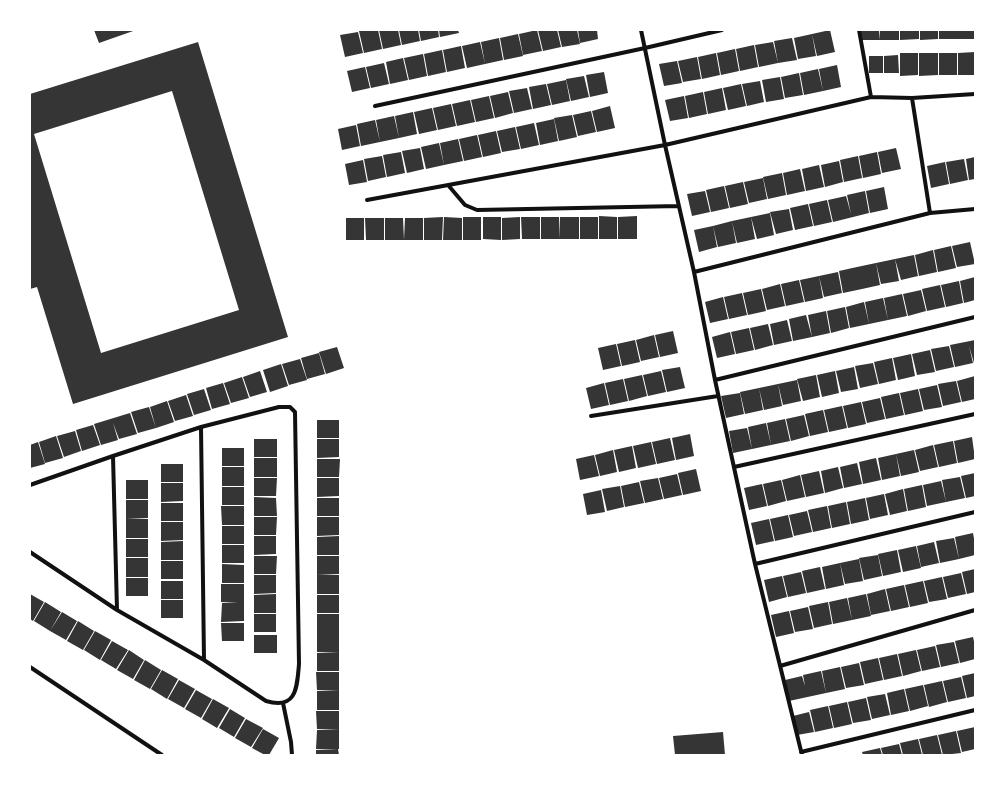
<!DOCTYPE html>
<style>
body{margin:0}
#map{position:relative;width:1005px;height:785px;overflow:hidden;background:#fff;font-family:Manrope,sans-serif}
canvas{display:block}
.frame{position:absolute;inset:0;border:31px solid #fff;pointer-events:none}
</style>
<div id="map">
<canvas width="1005" height="785"></canvas>
<div class="frame"></div>
</div>
<script>
const c = document.querySelector('canvas').getContext('2d');
c.lineJoin = 'round';
function fillPath(path, color) {
  c.fillStyle = color;
  c.fill(path, 'evenodd');
}
function strokePath(path, color, width, dash) {
  c.strokeStyle = color;
  c.lineWidth = width;
  c.lineCap = dash ? 'butt' : 'round';
  c.setLineDash(dash || []);
  c.stroke(path);
}
const building = new Path2D(`
 M94,30h42l-37,13z
 M366,30h12l4,19 -18,4 -5,-22z
 M379,30h19l3,15 -18,4z
 M399,30h19l2,11 -18,4z
 M419,30h19l1,7 -18,4z
 M439,30h19l1,3 -19,4z
 M537,30l5,21 -19,4 -4,-21z
 M538,30h19l4,17 -18,4z
 M558,30h19l3,14 -18,3z
 M578,30h19l1,9 -18,4z
 M830,30l5,22 -18,4 -5,-22z
 M861,30h18l1,10h-19z
 M880,30h19v10h-19z
 M900,30h19v9l-19,1z
 M920,30h18v9l-18,1z
 M939,30h19v9h-19z
 M958,30h17v9h-17z
 M358,32l5,21 -18,4 -5,-22z
 M518,34l5,22 -19,4 -4,-22z
 M812,34l4,22 -18,3 -4,-21z
 M499,38l4,22 -18,4 -4,-22z
 M792,38l5,22 -19,3 -4,-22z
 M198,42l90,295 -215,67 -36,-117 -7,2v-195zM172,91l67,219 -138,43 -67,-219z
 M480,42l5,22 -18,4 -5,-22z
 M773,42l5,21 -19,4 -4,-22z
 M754,45l4,22 -18,4 -4,-22z
 M461,46l4,22 -18,4 -4,-22z
 M735,49l4,22 -18,4 -4,-22z
 M442,50l4,22 -18,4 -4,-22z
 M975,52v23h-17v-22z
 M716,53l4,22 -18,4 -4,-22z
 M900,53h18v22l-18,1z
 M919,53h19v22l-19,1z
 M939,53h18v22h-18z
 M423,54l4,22 -18,4 -5,-22z
 M898,55l1,18h-15v-17z
 M869,56h14v17h-14z
 M697,57l4,22 -18,3 -5,-21z
 M403,58l5,22 -18,4 -4,-22z
 M677,61l5,22 -18,3 -5,-22z
 M384,63l5,21 -18,4 -5,-21z
 M837,65l4,22 -18,4 -4,-22z
 M365,67l5,21 -18,4 -5,-21z
 M818,69l5,22 -19,4 -4,-22z
 M604,72l4,21 -18,4 -4,-22z
 M799,73l4,22 -18,3 -4,-21z
 M584,76l5,21 -18,4 -5,-22z
 M780,77l4,22 -18,3 -4,-22z
 M566,80l4,21 -18,4 -5,-21z
 M760,81l4,21 -17,4 -5,-22z
 M546,84l5,21 -18,4 -4,-22z
 M741,84l5,22 -18,4 -5,-22z
 M527,88l5,21 -18,4 -5,-22z
 M722,88l4,22 -18,4 -4,-22z
 M508,92l5,21 -18,5 -5,-22z
 M703,92l4,22 -18,4 -4,-22z
 M489,96l5,22 -18,4 -5,-22z
 M684,96l4,22 -18,3 -5,-21z
 M470,100l5,22 -18,4 -5,-22z
 M451,104l5,22 -18,4 -5,-22z
 M610,106l5,22 -18,4 -5,-21z
 M432,108l5,22 -18,4 -5,-22z
 M591,111l5,21 -18,4 -5,-21z
 M413,112l4,22 -18,4 -4,-22z
 M572,115l5,22 -18,4 -5,-23z
 M394,116l5,22 -19,4 -4,-22z
 M554,119l4,22 -18,4 -4,-22z
 M375,120l5,22 -19,4 -4,-22z
 M534,123l5,22 -18,4 -5,-22z
 M356,125l4,21 -18,4 -4,-21z
 M515,127l5,22 -18,3 -5,-21z
 M496,131l5,22 -18,4 -5,-22z
 M477,135l5,22 -18,4 -5,-22z
 M458,139l5,22 -19,4 -4,-22z
 M439,143l5,22 -18,4 -5,-22z
 M420,148l4,21 -17,4 -5,-22z
 M896,148l5,21 -19,4 -4,-21z
 M401,152l4,21 -18,4 -4,-22z
 M877,152l4,22 -18,4 -4,-22z
 M382,156l4,21 -18,4 -4,-22z
 M858,156l4,22 -18,4 -4,-22z
 M975,157v22l-6,1 -3,-21z
 M964,159l4,21 -18,4 -4,-22z
 M363,160l4,22 -18,3 -4,-21z
 M839,161l4,21 -18,5 -4,-22z
 M945,162l4,22 -18,4 -4,-22z
 M819,165l5,22 -18,4 -4,-22z
 M800,169l5,22 -18,4 -4,-22z
 M782,173l4,22 -18,4 -5,-22z
 M763,178l4,21 -18,4 -5,-21z
 M743,182l5,22 -18,4 -5,-22z
 M724,186l5,22 -18,4 -5,-22z
 M884,187l4,22 -18,4 -4,-22z
 M705,191l5,21 -18,4 -5,-22z
 M865,191l4,22 -36,9 -5,-22 18,-4 5,18 -4,-19z
 M827,200l5,22 -18,4 -5,-22z
 M808,204l5,22 -18,4 -5,-22z
 M789,209l4,21 -17,4 -6,-22z
 M770,213l4,22 -17,4 -6,-22z
 M599,216l18,1v22h-18z
 M637,216v23h-19v-22z
 M443,217l-1,23h-18v-22z
 M444,217l18,1v22h-19z
 M463,217h18v23h-18z
 M483,217h18v23l-18,-1z
 M520,217v22l-18,1v-22z
 M521,217h19v22h-18z
 M541,217h18l1,22h-19z
 M560,217h19v22h-19z
 M580,217h18v22h-18z
 M751,217l4,22 -18,4 -5,-22z
 M346,218h18v22h-18z
 M365,218h19v22h-18z
 M385,218h18l1,22h-19z
 M405,218h18v22h-19z
 M732,221l4,22 -18,4 -5,-21z
 M713,226l4,21 -18,5 -5,-22z
 M970,242l5,22 -18,3 -5,-21z
 M951,246l5,22 -18,4 -4,-22z
 M933,250l4,22 -18,4 -4,-21z
 M914,255l4,21 -17,4 -6,-21z
 M895,259l4,22 -18,3 -5,-21z
 M876,263l4,22 -18,4 -5,-22z
 M857,267l5,22 -19,4 -4,-22z
 M838,272l4,21 -18,4 -5,-21z
 M819,276l4,22 -18,4 -5,-22z
 M975,277v23l-11,3 -4,-22z
 M799,280l5,22 -18,4 -5,-22z
 M959,281l4,22 -17,4 -5,-22z
 M780,284l5,22 -18,4 -5,-21z
 M940,285l5,22 -18,4 -5,-22z
 M761,289l5,22 -18,4 -5,-22z
 M921,290l5,21 -18,5 -5,-22z
 M742,293l5,22 -18,4 -5,-22z
 M902,294l5,22 -19,4 -4,-22z
 M723,297l5,22 -18,4 -5,-21z
 M883,298l5,22 -19,4 -4,-22z
 M864,302l5,22 -19,4 -4,-21z
 M845,307l4,21 -18,5 -4,-22z
 M826,311l4,22 -18,4 -4,-22z
 M806,315l6,22 -19,4 -4,-22z
 M787,320l5,21 -18,4 -4,-21z
 M768,324l5,21 -18,5 -5,-22z
 M749,328l5,22 -18,4 -5,-22z
 M673,331l5,22 -18,4 -5,-22z
 M730,332l5,22 -18,4 -5,-21z
 M654,335l5,22 -18,4 -5,-21z
 M635,340l5,22 -18,4 -5,-22z
 M975,340v22l-1,1 -5,-17 4,17 -18,4 -5,-22z
 M616,344l5,22 -18,4 -5,-22z
 M949,346l5,21 -18,4 -5,-22z
 M337,347l7,21 -18,6 -7,-22z
 M930,350l5,22 -18,3 -5,-21z
 M319,353l6,21 -18,5 -6,-21z
 M911,354l4,22 -17,4 -5,-22z
 M892,358l4,22 -17,4 -5,-22z
 M300,359l7,21 -18,5 -7,-21z
 M873,363l5,21 -18,4 -5,-22z
 M281,364l7,22 -18,6 -7,-22z
 M680,367l5,21 -18,4 -5,-22z
 M854,367l4,22 -17,3 -5,-21z
 M260,371l7,21 -17,5 -7,-20z
 M661,371l5,21 -18,4 -5,-21z
 M835,371l4,22 -17,4 -5,-22z
 M642,375l5,21 -18,5 -5,-22z
 M816,375l4,22 -17,4 -6,-22z
 M975,376v23l-13,3 -5,-21z
 M242,377l7,21 -18,5 -7,-20z
 M623,379l5,22 -18,4 -5,-22z
 M797,380l4,21 -18,4 -5,-21z
 M956,381l5,21 -18,4 -5,-22z
 M223,383l7,21 -18,5 -6,-21z
 M604,383l5,22 -18,4 -5,-21z
 M778,384l4,22 -18,4 -5,-22z
 M937,385l5,22 -18,3 -5,-21z
 M759,388l4,22 -18,4 -5,-22z
 M204,389l7,21 -17,5 -7,-21z
 M918,389l5,22 -18,4 -5,-22z
 M740,393l4,21 -18,4 -5,-22z
 M899,393l5,22 -18,4 -5,-22z
 M186,395l7,21 -18,5 -7,-20z
 M880,398l5,21 -18,4 -5,-21z
 M167,401l7,21 -18,6 -6,-21z
 M861,402l5,22 -18,4 -5,-22z
 M842,406l5,22 -18,4 -5,-22z
 M149,407l7,21 -18,5 -7,-21z
 M823,410l5,22 -18,4 -5,-22z
 M130,413l7,21 -18,5 -6,-16 5,17 -17,5 -7,-21z
 M804,415l5,21 -18,5 -5,-22z
 M785,419l5,22 -19,4 -4,-22z
 M317,420h22v18h-22z
 M766,423l5,22 -19,4 -4,-22z
 M93,425l7,20 -18,6 -6,-21z
 M747,428l5,21 -19,4 -4,-22z
 M75,431l6,20 -17,6 -7,-21z
 M690,434l4,22 -18,4 -4,-22z
 M56,436l7,22 -18,5 -6,-21z
 M972,437l3,22 -17,4 -4,-22z
 M670,438l5,22 -18,4 -5,-22z
 M254,439h23v18h-23z
 M317,439h22v18l-22,1z
 M953,441l4,22 -18,4 -5,-22z
 M38,442l7,22 -15,4v-23z
 M651,442l5,22 -18,4 -5,-22z
 M933,445l5,22 -18,4 -5,-21z
 M632,446l4,22 -17,4 -5,-22z
 M222,448h22v18h-22z
 M613,450l4,22 -17,4 -5,-21z
 M914,450l5,22 -18,4 -5,-22z
 M896,454l4,22 -18,4 -4,-22z
 M594,455l5,21 -19,4 -4,-21z
 M254,458h23v19h-23z
 M876,458l5,22 -18,4 -4,-22z
 M317,459h23l-1,18h-22z
 M857,463l5,21 -18,4 -4,-21z
 M161,464h22v18h-22z
 M222,467h22v19h-22z
 M838,467l5,21 -18,5 -4,-22z
 M696,469l5,22 -18,4 -5,-22z
 M819,471l5,22 -18,4 -5,-22z
 M975,473v23l-9,2 -5,-22z
 M677,474l5,21 -18,4 -5,-21z
 M800,475l5,22 -18,4 -5,-21z
 M960,477l5,21 -19,4 -4,-22z
 M254,478h23l-1,18h-22z
 M317,478h22v18l-22,1z
 M658,478l5,21 -18,4 -5,-22z
 M126,480h22v19h-22z
 M781,480l5,21 -18,5 -5,-22z
 M941,481l5,21 -19,4 -4,-21z
 M639,482l5,21 -19,4 -4,-21z
 M161,483h22v18l-22,1z
 M762,484l5,22 -18,4 -5,-22z
 M922,485l4,22 -18,4 -4,-22z
 M620,486l4,21 -17,4 -5,-22z
 M222,487h22v18h-22z
 M903,489l4,22 -17,4 -5,-21z
 M601,490l4,22 -18,3 -4,-21z
 M884,494l4,21 -18,4 -4,-21z
 M254,497l22,1 1,18h-23z
 M317,498h22v18h-22z
 M865,498l4,22 -18,4 -4,-22z
 M126,500h22v18l-22,1z
 M846,502l4,22 -18,4 -4,-22z
 M161,503h22v18h-22z
 M221,506h23v19h-22z
 M827,506l4,22 -18,4 -5,-22z
 M807,511l5,21 -18,4 -5,-21z
 M788,515l5,22 -18,4 -5,-22z
 M254,517h23l-1,18h-22z
 M317,517h22v18l-22,1z
 M126,519h22v19h-22z
 M769,519l5,22 -18,4 -5,-22z
 M161,522h22v18l-22,1z
 M222,526h22v18h-22z
 M973,533l2,11v11l-16,4 -4,-22z
 M254,536h22v18l-22,1z
 M339,536v19h-22v-18z
 M954,538l5,21 -19,4 -4,-22z
 M126,539h22v18h-22z
 M183,541v19h-22v-18z
 M934,542l5,21 -18,4 -4,-21z
 M222,545h22v18h-22z
 M916,546l5,22 -18,4 -5,-22z
 M897,550l4,22 -18,4 -5,-22z
 M878,555l4,21 -18,4 -5,-22z
 M254,556h23l-1,18h-22z
 M317,556h22v18l-22,1z
 M126,558h22v19h-22z
 M859,559l4,22 -18,3 -5,-21z
 M161,561h22v18h-22z
 M840,563l4,22 -18,4 -4,-22z
 M222,564l22,1v18h-22z
 M820,567l5,22 -18,4 -5,-22z
 M975,569v23l-8,2 -5,-22z
 M801,572l5,21 -18,4 -5,-21z
 M961,573l5,21 -18,4 -5,-21z
 M254,575h22v18l-22,1z
 M317,575h22v19h-22z
 M782,576l5,21 -18,5 -5,-22z
 M942,577l5,22 -18,3 -5,-21z
 M126,578h22v18h-22z
 M161,581h22v18h-22z
 M923,581l5,22 -18,4 -5,-22z
 M221,584h23v37l-23,1 1,-19h16l-17,-1z
 M904,585l5,22 -18,4 -5,-22z
 M885,589l5,22 -19,4 -4,-21z
 M30,594l14,8 -11,19 -3,-2z
 M276,594v19h-22v-18z
 M866,594l5,22 -19,4 -4,-22z
 M317,595h22v18h-22z
 M847,598l5,22 -19,4 -4,-22z
 M161,600h22v18h-22z
 M45,602l16,10 -11,19 -16,-10z
 M828,602l4,22 -18,4 -5,-22z
 M808,607l5,22 -18,3 -5,-21z
 M789,611l5,22 -18,4 -5,-22z
 M62,612l15,9 -11,19 -16,-9z
 M254,614h22v18h-22z
 M317,614h22v19h-22z
 M78,621l16,10 -11,19 -16,-9z
 M221,623h23v18h-22z
 M95,631l16,9 -11,20 -16,-10z
 M317,633h22v19h-22z
 M254,635h23v18h-23z
 M973,637l2,9v13l-15,4 -5,-22z
 M112,641l16,9 -12,19 -15,-9z
 M954,642l5,21 -18,4 -5,-22z
 M935,646l5,21 -18,4 -5,-21z
 M129,650l15,10 -11,19 -16,-9z
 M916,650l5,21 -18,5 -5,-22z
 M339,652v19h-22v-18z
 M897,654l5,22 -18,4 -5,-22z
 M878,658l5,22 -18,4 -5,-22z
 M145,660l16,10 -11,19 -16,-9z
 M859,663l5,22 -18,3 -5,-21z
 M840,667l5,22 -19,4 -4,-22z
 M162,670l16,9 -11,20 -16,-10z
 M821,671l5,22 -37,8 -4,-21 17,-4 3,10 -2,-11z
 M316,672h23v19l-22,-1z
 M975,673v23l-8,2 -5,-22z
 M961,677l5,21 -18,4 -5,-21z
 M179,680l16,9 -11,19 -16,-9z
 M942,681l5,21 -18,5 -5,-22z
 M923,685l5,21 -18,5 -5,-22z
 M904,689l5,22 -18,4 -4,-22z
 M196,690l16,9 -11,19 -16,-9z
 M317,691h22v19h-22z
 M885,694l5,21 -18,4 -5,-22z
 M866,698l5,22 -18,3 -5,-21z
 M213,699l16,9 -12,20 -15,-9z
 M847,702l5,22 -18,4 -5,-22z
 M828,706l5,22 -18,4 -5,-22z
 M230,709l15,9 -11,19 -15,-9z
 M316,711h23v19l-22,-1z
 M809,712l5,20 -17,3 -4,-19z
 M246,719l17,9 -12,19 -16,-9z
 M975,727v22l-13,3 -5,-21z
 M263,729l16,9 -10,17h-4l-13,-7z
 M317,730h22v19h-23z
 M956,731l5,22 -18,2 -5,-20z
 M723,732l2,23h-50l-2,-19z
 M937,735l5,20h-19l-4,-16z
 M918,739l4,16h-19l-3,-12z
 M899,744l3,11h-19l-2,-7z
 M880,748l2,7h-19l-1,-3z
 M338,749l1,6h-23v-5z`);
const minor = new Path2D(`
 M641,30l24,115 29,127 21,108 40,184 47,191
 M871,97l41,1 63,-4
 M912,98l18,115
 M375,106l270,-58 77,-18
 M448,185l17,20 12,5 202,-4
 M367,200l298,-55 206,-48 -12,-67
 M694,272l236,-59 45,-4
 M715,380l260,-63
 M591,416l127,-20
 M201,427l3,233
 M113,456l4,154
 M734,467l241,-53
 M30,485l83,-29 88,-29 78,-20h11l5,5 4,252c-2,23 -2,46 -33,37l-62,-41 -87,-50 -87,-58
 M755,564l220,-52
 M780,666l195,-56
 M30,667l132,88
 M283,703l8,39 1,13
 M801,752l174,-42`);
fillPath(building, '#353535');
strokePath(minor, '#111', 4);
</script>
